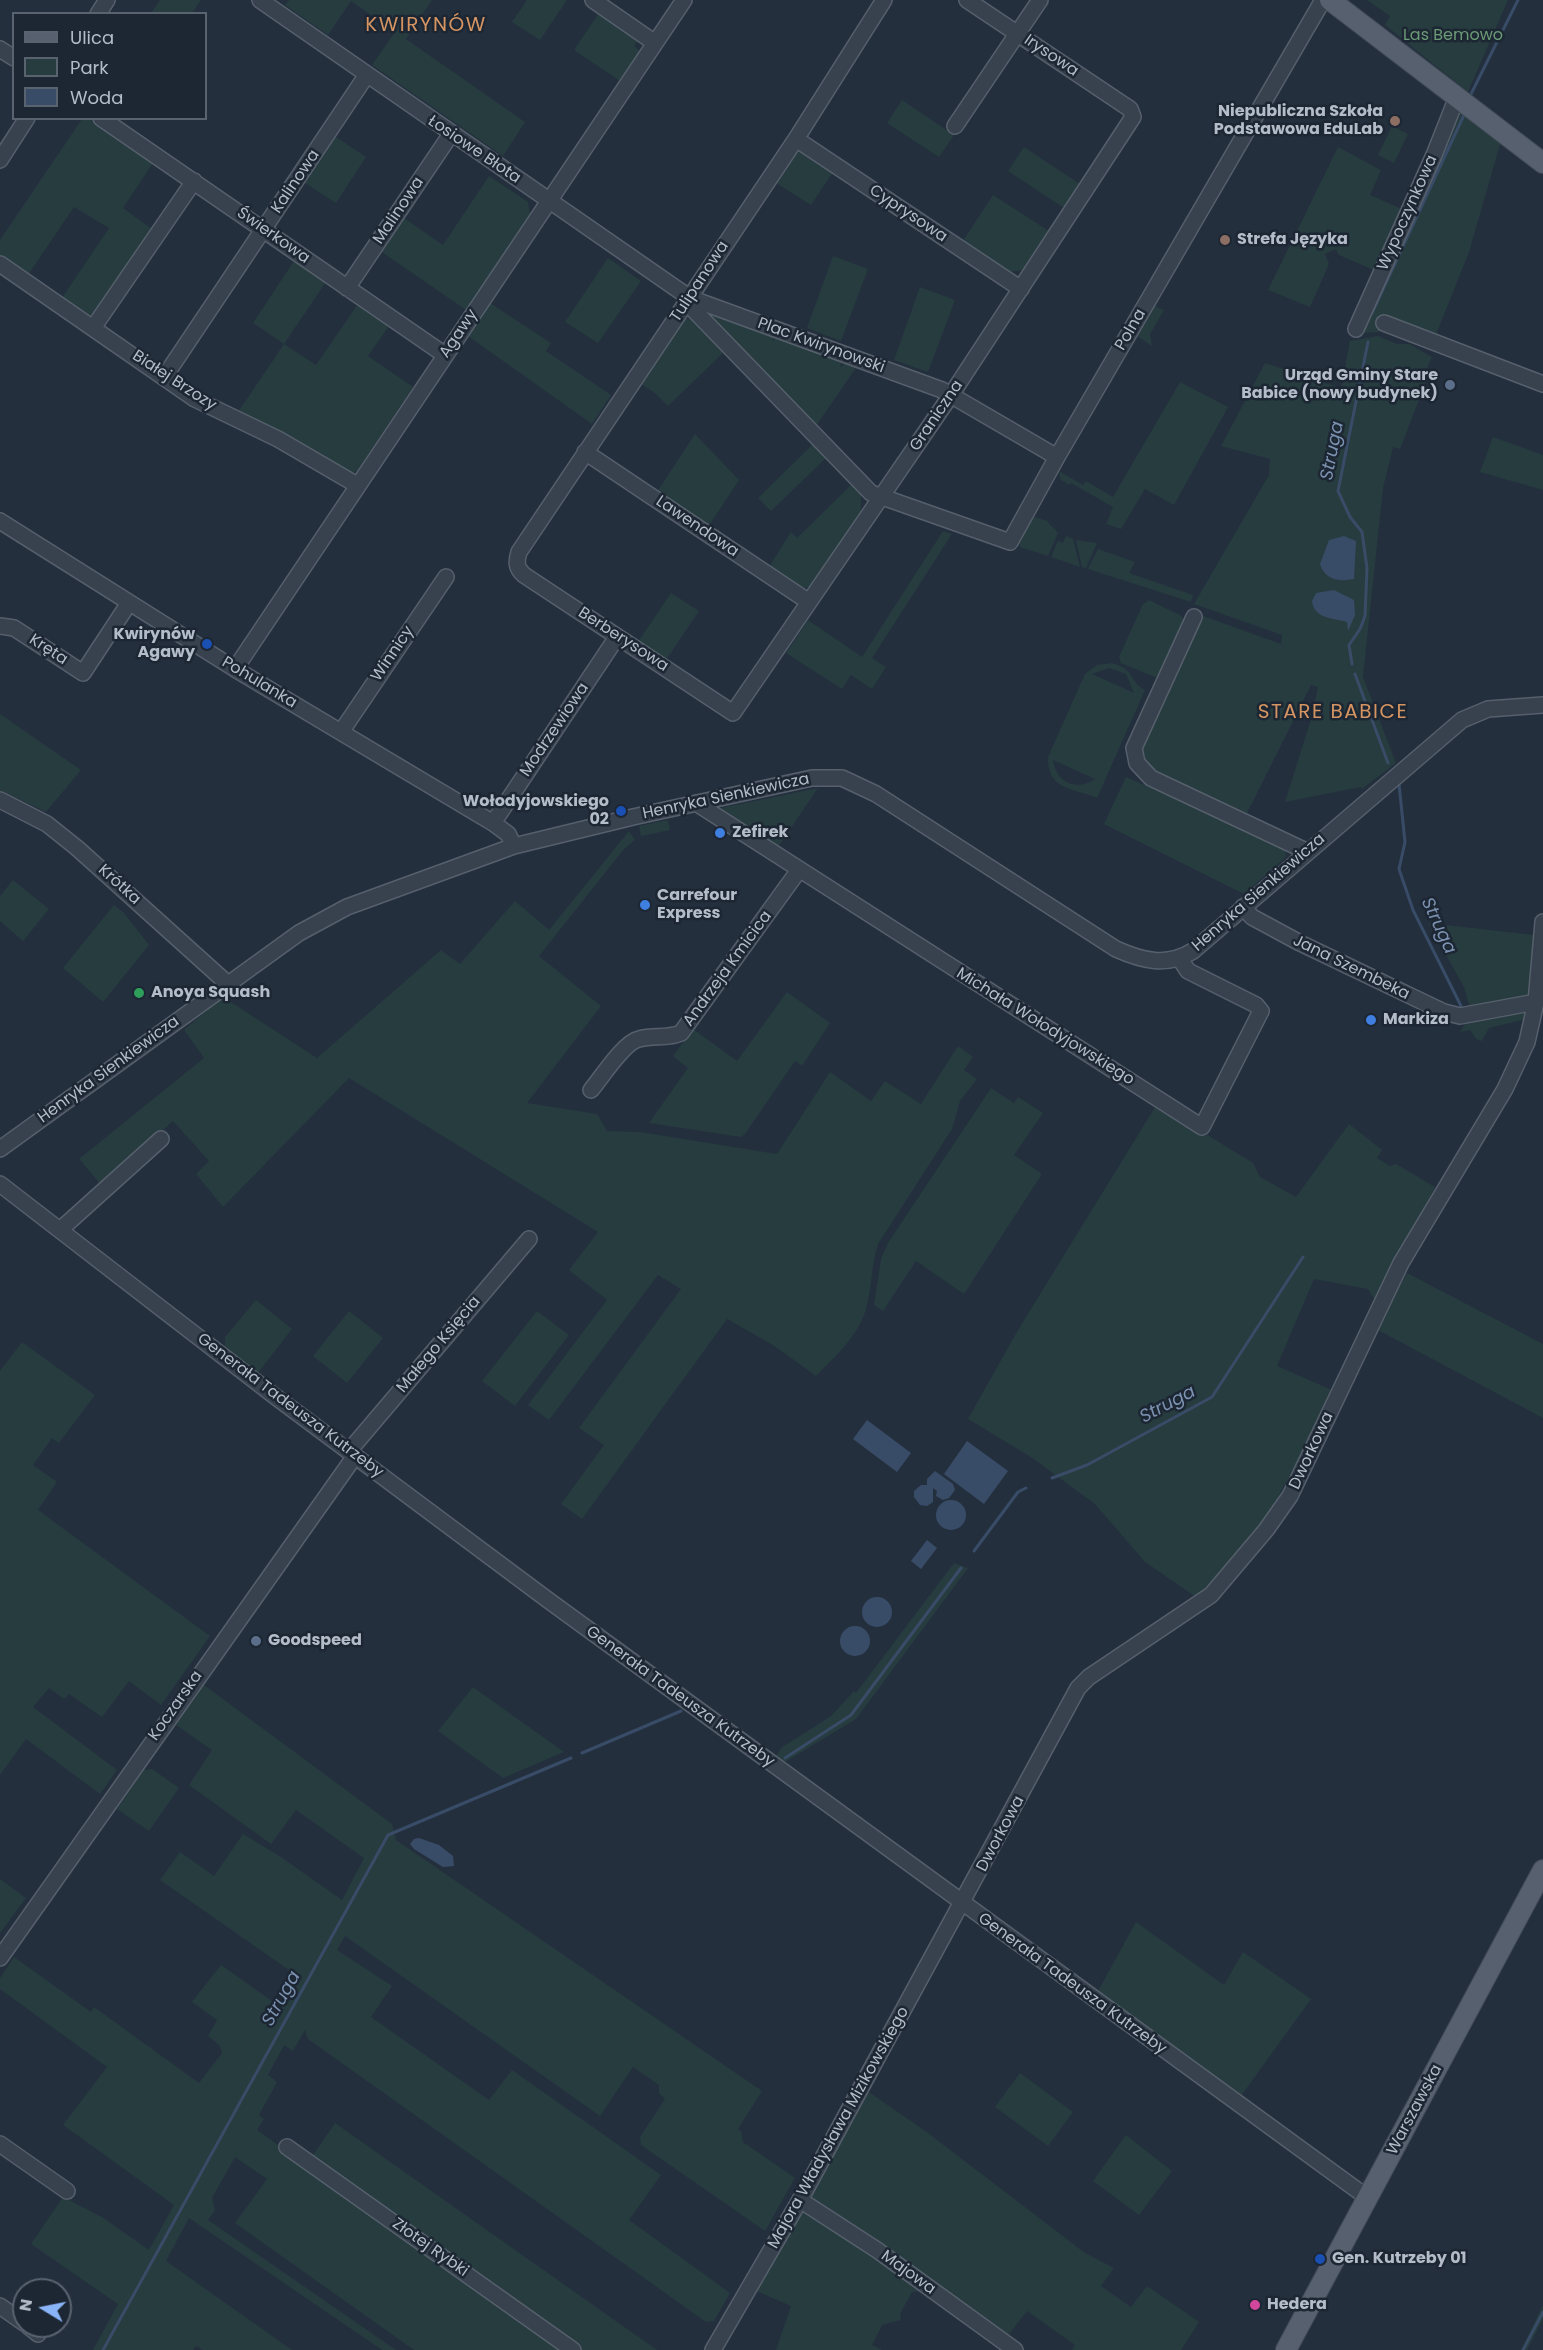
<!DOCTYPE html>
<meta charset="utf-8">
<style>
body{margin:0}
#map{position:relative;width:1543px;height:2350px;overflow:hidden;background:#242f3e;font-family:Poppins,sans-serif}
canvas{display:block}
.legend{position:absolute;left:12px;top:12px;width:195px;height:108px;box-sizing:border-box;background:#1d2633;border:2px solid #59626f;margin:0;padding:8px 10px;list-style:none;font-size:18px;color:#b4bcc9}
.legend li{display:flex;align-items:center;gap:12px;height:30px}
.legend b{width:30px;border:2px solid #59626f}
.north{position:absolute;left:12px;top:2278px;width:60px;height:60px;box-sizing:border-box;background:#1d2633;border:2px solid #59626f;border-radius:50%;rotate:280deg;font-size:16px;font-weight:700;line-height:24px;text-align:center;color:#b4bcc9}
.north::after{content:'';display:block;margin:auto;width:21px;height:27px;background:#8ab4f8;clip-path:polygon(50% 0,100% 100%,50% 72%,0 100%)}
</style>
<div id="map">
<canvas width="1543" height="2350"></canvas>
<ul class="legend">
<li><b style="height:8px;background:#56606e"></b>Ulica</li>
<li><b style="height:16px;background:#263c3f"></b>Park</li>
<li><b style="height:16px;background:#394c67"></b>Woda</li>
</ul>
<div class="north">N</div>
</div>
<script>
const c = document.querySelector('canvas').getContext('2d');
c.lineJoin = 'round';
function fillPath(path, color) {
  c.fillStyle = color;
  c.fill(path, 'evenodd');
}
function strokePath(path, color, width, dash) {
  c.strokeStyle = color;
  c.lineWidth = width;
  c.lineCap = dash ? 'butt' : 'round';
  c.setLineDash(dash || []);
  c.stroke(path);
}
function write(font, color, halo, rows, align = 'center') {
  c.font = font + ' Poppins,sans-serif';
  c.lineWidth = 5;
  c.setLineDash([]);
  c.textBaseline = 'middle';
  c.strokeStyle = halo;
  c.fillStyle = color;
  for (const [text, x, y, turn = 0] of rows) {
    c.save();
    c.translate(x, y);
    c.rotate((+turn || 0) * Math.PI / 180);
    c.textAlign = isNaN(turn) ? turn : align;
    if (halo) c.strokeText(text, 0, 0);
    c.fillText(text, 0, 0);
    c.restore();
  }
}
const green = new Path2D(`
 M160,0h41l-9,13h-41z
 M289,0h143l-26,39 119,83 -22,34 -131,-91 23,-33 -44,-31 -23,34 -43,-30z
 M527,0h40l-27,40 -28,-18z
 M1367,0h141l-40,92 -83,-67 5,-9z
 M599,13l39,27 -4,6 6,5 -20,30 -46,-31z
 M902,100l52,35 -15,22 -52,-34z
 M1460,111l41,30 -32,111 -34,85 -49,-19 -7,14 -17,1 8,-27z
 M82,119h7l64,44 -30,45 29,21 -57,85 -7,2 -26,-18 47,-70 -35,-21 -46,68 -28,-20v-15z
 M1392,126l16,8 -14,29 -16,-8z
 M333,135l33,22 -30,46 -34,-22z
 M1024,147l56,37 -16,24 -56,-37z
 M1338,147l43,23 -11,25 34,15 -28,61 -37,-16 -3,-6 -11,5 4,10 -19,43 -42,-17z
 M804,152l29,20 -22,33 -38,-24 19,-28z
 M489,176l39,26 2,12 -64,96 -87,-60 22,-34 42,29z
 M993,195l56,36 -26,39 -12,2 -48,-31z
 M833,256l35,13 -27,72 -34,-13z
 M608,258l33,23 -43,62 -33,-21z
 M294,261l32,21 -42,62 32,21 42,-61 31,22 -21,30 45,31 -56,84 -10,3 -66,-42 -43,-20 46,-68 -31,-21z
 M920,287l35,13 -27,72 -34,-12z
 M490,303l61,40 -5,8 65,44 -19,29 -124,-88z
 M1155,306l9,4 -14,24 2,12 -15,-10z
 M708,311l65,22v9l3,-8 67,26 -3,6 2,1 3,-6 13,4 -42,61 -110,-112z
 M681,319h10l32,34 -55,53 -13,-13 -16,-10z
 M1378,336l19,8h12l23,13 -9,20 4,2 -27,70 -7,-2 -10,41 -20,189 33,86 -34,26 -1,-2 -76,15 27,-86 6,-29 -7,-2 -64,128 -97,-44 -4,-5 -4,-18 61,-130 78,28 1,-9 -88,-31 75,-129 1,-16 -49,-13 44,-83 76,25 9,-47z
 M1180,382l48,25 -54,98 -29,-16 -24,40 -15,-5 7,-17 -42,-24 -2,2 -9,-6 -1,-8 24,14 3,-4 27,16z
 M695,434l44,46 -31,47 -51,-35z
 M1493,437l50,18v35l-63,-18z
 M813,444l13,14 -55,53 -13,-13z
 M852,484l9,9v18l-50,76 -10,1 -32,-21 22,-35 6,6z
 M1035,517l12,4 11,12 -10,23 -28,-9 -1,-5 11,-22z
 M943,531l9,3 -80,124 14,9 -14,22 -21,-14 -9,14 -56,-36 22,-33 54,37z
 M1066,536l7,3 7,28 -29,-10 7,-16 5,2z
 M1076,540l21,3 -11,25 -4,-1z
 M1098,549l37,13 -6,11 64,22 -2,7 -103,-33z
 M671,593l28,18 -33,49 -28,-18z
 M1149,600l33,16 2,7 -27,55 -36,-15 -2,-6 24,-53z
 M1111,663c23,4 19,20 34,27l-48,108c-22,-10 -50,-7 -49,-41l37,-83 12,-9zM1109,668l17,6 8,19 -42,-19zM1053,760l42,19c-19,13 -39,3 -42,-19z
 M0,714l81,56 -35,42 -46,-22z
 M1126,777l159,70 1,10 -42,37 -140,-70z
 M818,788l-42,62 -60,-41z
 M668,820l2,10 -29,6 -2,-10z
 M629,831l6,9 -11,9 -85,107 62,50 -74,97 70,11 10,17 33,1 137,22 53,-82 41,29 14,-20 36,23 37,-58 15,11 -9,13 13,9 -17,22 -8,28 -74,115c-7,21 -6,44 -12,65 -7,26 -32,49 -50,67l-43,-31 -46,-26 -145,200 -21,-15 43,-59 -25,-17 102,-139 -23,-14 -109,145 -21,-15 79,-105 -38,-30 29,-38 -249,-154 -126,129 -27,-33 13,-13 -36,-40 -71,65 -23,-27 125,-101 -20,-28 39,-33 94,61 124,-108 19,14 55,-63 34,29z
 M13,880l36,29 -26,32 -23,-20v-25z
 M114,905l10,8 25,32 -46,57 -40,-34z
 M1428,923l106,12 -7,66 -56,11 -7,-25z
 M787,992l43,31 -28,43 -7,-5 -50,73 -4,3 -92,-14 39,-55 -15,-12 20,-27 44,32z
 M1527,1011l-1,8 -37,9 -7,13 -6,-2 -6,-9 -10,2 6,-10z
 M991,1088l23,15 4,-6 25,16 -29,42 28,19 -78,120 -48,-33 -33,50 -9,-6 7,-46 7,-16z
 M1157,1104l96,59 7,14 36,20 53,-73 33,26 -5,8 13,8 6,-2 39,23 -59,116 -8,-14 -54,-10 -37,87 57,25 -66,125 -16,25 -56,56 -51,-35 -50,-58 -64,-47 -63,-38 50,-89z
 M1407,1273l136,71v74l-167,-89z
 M256,1300l36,29 -34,44 -33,-26v-10z
 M349,1311l34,27 -36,45 -34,-27z
 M537,1311l32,24 -54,71 -33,-25z
 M22,1342l73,53 -36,48 -7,-5 -19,27 24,17 -19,28 172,126 -49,69 -32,-24 -27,36 -33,-23 -5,5 -15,-11 -16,19 84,63 -17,24 -74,-55 -26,36v-404z
 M954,1563l14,5 -112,151 -71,43 -9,-6 5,-8 50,-32 23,-25 2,2z
 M204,1685l188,139 4,16 366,251 -24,38 3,2 2,11 52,36 -30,53 -124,-86 -1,-8 25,-38 -6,-6v-8l-26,-18 -33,49 -255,-180 -8,14 55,36 -21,31 118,83 23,-30 149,105 -32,45 101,73 -16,28 -8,1 -398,-283 -3,-9 -12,21 -9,-6 -16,30 9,7 -18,33 5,4 -7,11 308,220h-151l-179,-127 32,-44 -32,-22 -23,41 3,12 -7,10 188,130h-14l-193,-132 -23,43 126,89h-89l-7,-4 -3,4h-100l25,-46 -87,-60 32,-47 39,20 47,33 25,-45 -111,-80 44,-58 -107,-78v-11l14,-21 77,55 3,-5 105,76 23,-30 -2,-7 -12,-10 9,-16 -25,-18 29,-37 61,43 17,-31 -139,-97 20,-28 34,24 29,-42 38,23 61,43 22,-42 -68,-48 -25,34 -82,-59 23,-35 -36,-25z
 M473,1687l4,3 87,62 -61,26 -65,-47z
 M152,1769l27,19 -30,43 -32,-22 27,-39z
 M0,1879l26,19 -26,35z
 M1136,1922l88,63 19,-33 68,47 -70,97 -143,-105z
 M1020,2073l53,39 -25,34 -53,-39z
 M866,2090l62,43 157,120 29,15 -13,18 30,21 16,-21 52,36 -18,28h-109l3,-5 -48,-34 -21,27 -201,-138z
 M335,2123l322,227h-79l-267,-192z
 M1126,2135l46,36 -33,44 -46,-34z
 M801,2206l120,85 -9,1 -12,22 1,6 -19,5 -10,20 10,5h-106l15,-44 -37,-16z
 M1543,2305v14l-16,31h-6z`);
const water = new Path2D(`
 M1344,536l12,5 -2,38c-15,3 -29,1 -34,-15l9,-24z
 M1334,590l20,10 1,15 -7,16 -1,-9c-14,-4 -33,-3 -35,-21l4,-8z
 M867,1420l44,33 -14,19 -44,-33z
 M967,1441l41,30 -24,33 -40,-30z
 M935,1471l18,13 2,6 -6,8 -6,2 -7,-4 1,-5 -4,-3v14l-6,4 -7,-1 -6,-8v-6l7,-6h6v-6z
 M936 1515a15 15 0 1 1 30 0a15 15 0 1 1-30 0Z
 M927,1540l10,8 -16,21 -10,-8z
 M862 1612a15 15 0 1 1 30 0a15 15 0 1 1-30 0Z
 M840 1641a15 15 0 1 1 30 0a15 15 0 1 1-30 0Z
 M419,1838l20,7 14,11 1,10 -11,1 -29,-18 -4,-5 4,-5z`);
const stream = new Path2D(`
 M1470,96l48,-96
 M1372,313l92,-198
 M1352,664l-3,-19 11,-16 5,-13 2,-48 -5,-36 -12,-15 -12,-26 30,-149
 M1355,674l33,89
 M1399,784l6,58 -6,27 14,41 48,96
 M1052,1478l35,-13 125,-68 91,-140
 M974,1551l44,-59 8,-4
 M582,1753l99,-42
 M785,1758l66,-43 110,-147
 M103,2350l285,-515 183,-77
 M1523,2350l20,-38`);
const minor = new Path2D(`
 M260,0l430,298 252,92 115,67
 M593,0l62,43
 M884,0l-88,139 -277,413c-3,10 -3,16 5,23l209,138 218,-318 182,-278 -3,-8 -163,-109
 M98,14l9,-14
 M0,49l14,9
 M101,118l344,237
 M955,126l85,-126
 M796,139l225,150
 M0,160l27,-42
 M0,264l195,135 83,40 79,46
 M347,288l104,-154
 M687,303l184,190 139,49 47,-85 266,-457
 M1384,323l159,61
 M93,328l101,-147
 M1356,329l78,-174 23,-58
 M165,376l201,-300
 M585,452l224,150
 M0,521l235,148 258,154 15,11 6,12
 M1194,617l-60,131 3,15 14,15 157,74
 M0,626l14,2 69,45 46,-70
 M235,669l449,-669
 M341,732l105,-155
 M0,800l47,24 30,24 151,136
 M696,803l506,324 59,-116 -5,-6 -68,-34 -8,-12
 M493,823l124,-186
 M1243,907l9,10 48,26 144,69 16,4 76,-14
 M591,1090c11,-13 33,-48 48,-51 15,-4 28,0 42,-6l118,-163
 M0,1149l299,-216 48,-26 167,-61 119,-29 179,-39h30l34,16 240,155c27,12 51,18 77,2l269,-231 26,-11 55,-4
 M0,1184l276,213 272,203 820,598
 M61,1229l100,-90
 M349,1451l180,-212
 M0,1958l355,-502
 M0,2144l67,47
 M287,2147l286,203
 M800,2200l77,50 138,100
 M0,2306l24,17
 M28,2326l10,8
 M713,2350l87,-150 278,-512 11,-11 122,-82 55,-65 24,-34 111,-233 104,-174 22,-47 9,-40 7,-80`);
const major = new Path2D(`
 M1330,0l213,163
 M1286,2350l257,-480`);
const markers = [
 [1395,121,6,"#8d6e63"],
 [1225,240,6,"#8d6e63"],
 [1450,385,6,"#5c6f8a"],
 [207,644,6,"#1a4fb4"],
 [621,811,6,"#1a4fb4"],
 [720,833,6,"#3f7fe0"],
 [645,905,6,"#3f7fe0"],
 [139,993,6,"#2e9e5b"],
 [1371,1020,6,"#3f7fe0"],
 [256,1641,6,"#5c6f8a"],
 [1320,2259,6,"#1a4fb4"],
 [1255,2305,6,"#d1479c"]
];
const parkNames = [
 ["Las Bemowo",1453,36]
];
const streetNames = [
 ["Irysowa",1051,56,34],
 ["Łosiowe Błota",474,150,34],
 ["Kalinowa",296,182,-56],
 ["Malinowa",399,211,-56],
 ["Wypoczynkowa",1408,213,-66],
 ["Cyprysowa",908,214,34],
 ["Świerkowa",273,236,35],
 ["Tulipanowa",700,282,-57],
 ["Polna",1131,330,-60],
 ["Agawy",459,334,-56],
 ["Plac Kwirynowski",821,346,20],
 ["Białej Brzozy",174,381,33],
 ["Graniczna",937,416,-56],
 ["Lawendowa",697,527,34],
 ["Berberysowa",623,640,33],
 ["Kręta",48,650,33],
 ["Winnicy",393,654,-56],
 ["Pohulanka",259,683,31],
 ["Modrzewiowa",555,730,-56],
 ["Henryka Sienkiewicza",726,797,-12],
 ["Krótka",119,885,42],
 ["Henryka Sienkiewicza",1259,893,-41],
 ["Jana Szembeka",1351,968,26],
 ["Andrzeja Kmicica",728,969,-54],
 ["Michała Wołodyjowskiego",1045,1027,32],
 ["Henryka Sienkiewicza",109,1070,-36],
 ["Małego Księcia",439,1345,-50],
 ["Generała Tadeusza Kutrzeby",290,1406,37],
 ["Dworkowa",1312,1451,-65],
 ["Generała Tadeusza Kutrzeby",680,1697,36],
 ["Koczarska",176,1706,-55],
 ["Dworkowa",1001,1834,-62],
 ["Generała Tadeusza Kutrzeby",1072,1984,36],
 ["Warszawska",1415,2110,-62],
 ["Majora Władysława Mizikowskiego",839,2128,-61],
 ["Złotej Rybki",430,2248,35],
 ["Majowa",908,2273,36]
];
const poiNames = [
 ["Niepubliczna Szkoła",1383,112,"right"],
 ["Podstawowa EduLab",1383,130,"right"],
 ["Strefa Języka",1237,240],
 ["Urząd Gminy Stare",1438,376,"right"],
 ["Babice (nowy budynek)",1438,394,"right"],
 ["Kwirynów",195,635,"right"],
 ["Agawy",195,653,"right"],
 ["Wołodyjowskiego",609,802,"right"],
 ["02",609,820,"right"],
 ["Zefirek",732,833],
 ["Carrefour",657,896],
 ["Express",657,914],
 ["Anoya Squash",151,993],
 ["Markiza",1383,1020],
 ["Goodspeed",268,1641],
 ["Gen. Kutrzeby 01",1332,2259],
 ["Hedera",1267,2305]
];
const waterNames = [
 ["Struga",1333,451,-79],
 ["Struga",1438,926,65],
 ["Struga",1168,1405,-28],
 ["Struga",282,1999,-61]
];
const quarterNames = [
 ["KWIRYNÓW",426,26],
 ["STARE BABICE",1333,713]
];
fillPath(green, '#263c3f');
fillPath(water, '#394c67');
strokePath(stream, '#394c67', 3);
strokePath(minor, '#565f6c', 18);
strokePath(major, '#414a57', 22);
strokePath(minor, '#38414e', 15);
strokePath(major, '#56606e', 20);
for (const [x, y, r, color] of markers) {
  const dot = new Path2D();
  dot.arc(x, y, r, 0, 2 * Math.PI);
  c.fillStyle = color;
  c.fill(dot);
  strokePath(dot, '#1d2633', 2);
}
write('16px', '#6b9a76', '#1d2633', parkNames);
write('16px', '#b4bcc9', '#1d2633', streetNames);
write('bold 16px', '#b4bcc9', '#1d2633', poiNames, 'left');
write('italic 18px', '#7c92b1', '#1d2633', waterNames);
c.letterSpacing = '1.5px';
write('20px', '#d59563', '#1d2633', quarterNames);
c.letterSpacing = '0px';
</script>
